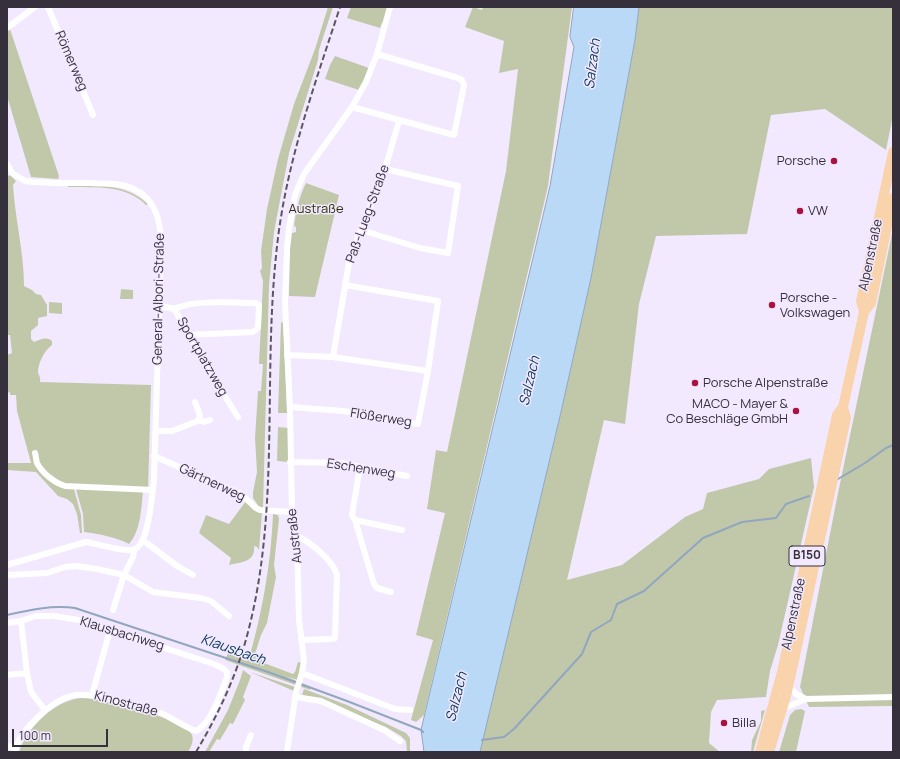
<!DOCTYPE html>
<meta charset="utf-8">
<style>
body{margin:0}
#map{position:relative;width:900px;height:759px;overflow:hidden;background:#f3e9ff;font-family:Manrope,sans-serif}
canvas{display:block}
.frame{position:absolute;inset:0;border:8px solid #35303b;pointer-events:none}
.scale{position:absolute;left:12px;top:729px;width:96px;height:18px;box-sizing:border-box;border:2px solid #35303b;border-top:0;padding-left:5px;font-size:12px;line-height:14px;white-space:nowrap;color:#35303b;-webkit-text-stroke:3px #f3e9ff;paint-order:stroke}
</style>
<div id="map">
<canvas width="900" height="759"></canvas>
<div class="frame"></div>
<div class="scale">100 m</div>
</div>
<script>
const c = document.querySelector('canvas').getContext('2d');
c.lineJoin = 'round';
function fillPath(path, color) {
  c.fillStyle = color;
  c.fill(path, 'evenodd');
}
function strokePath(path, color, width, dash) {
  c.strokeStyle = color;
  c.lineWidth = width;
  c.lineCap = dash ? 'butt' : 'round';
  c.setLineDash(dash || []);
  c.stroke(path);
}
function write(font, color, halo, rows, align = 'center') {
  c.font = font + ' Manrope,sans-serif';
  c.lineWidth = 3;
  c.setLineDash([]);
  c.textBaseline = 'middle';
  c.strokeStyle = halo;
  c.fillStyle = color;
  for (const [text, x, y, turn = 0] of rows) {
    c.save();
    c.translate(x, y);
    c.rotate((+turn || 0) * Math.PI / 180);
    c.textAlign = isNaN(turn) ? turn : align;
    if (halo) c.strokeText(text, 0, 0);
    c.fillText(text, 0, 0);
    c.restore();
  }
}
const green = new Path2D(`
 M328,7h5l-14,43 -1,10 -29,93 -15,79 -5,53 -6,223 -4,-1 -6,-9v-6l4,-20 -2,-34 3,-47h3l2,-27h-4l4,-83 -3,-10 2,-3 -1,-17 6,-42 11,-50 16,-55 21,-55z
 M351,7h33l4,2 -4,12 -2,2 -2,5 -33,-10z
 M473,7l9,3 1,-3h89l-24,179 -124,529 -8,7 -5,-2 22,-80 -17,-5 29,-122 -18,-4 9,-59 11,2 59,-281 12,-102 -19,4 5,-32 -39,-14z
 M639,7h254v108l-7,35 -61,-41 -54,6 -24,119 -91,2 -17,68 -14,120 -21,-4 -37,160 55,-15 63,-48 18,-8 4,-16 52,-14 10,-10 42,-11 3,29 -36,158 -8,26 -4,26 -49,3 -6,12 -2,31 11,9h-240l81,-340 30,-134 44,-238z
 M10,29l49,147 -1,3 -27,-2 -24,-81v-65z
 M335,56l34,12 -10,22 -34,-11 5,-14z
 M10,175l6,6 -3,4c2,34 11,67 11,101l8,4 4,4 5,1 6,10v11l-9,2v7l-7,6v8l3,3c6,-2 12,-6 18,-1v4c-7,5 -14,18 -14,27 1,4 3,6 2,10l111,3 -3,107h-5c-2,17 -2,38 -14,52 -13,-7 -30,-10 -45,-12l-1,-18 -7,-25h-2l7,26 1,18h-2l-3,-19 -4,-10 -6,-5 -9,-3 -22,-24 -29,-2v-7h24l-14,-52 -1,-16h-6v-3l-3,1v-38l5,-2 -2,-18h-3v-158z
 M306,183l33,12 -24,102 -26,-1 1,-47 2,-16 4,-1v-5l-2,-1c2,-15 5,-29 12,-43z
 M68,185c30,2 56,-3 80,19l-2,1c-21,-21 -50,-17 -78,-18z
 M893,229v477l-84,1 -9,-20 37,-189z
 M121,289l12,1v9h-13z
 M49,302l13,1v11l-13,-1z
 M281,322l2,1 4,90h-9z
 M278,427l10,1v34l-11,-1z
 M246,501c4,6 9,11 16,12l-3,37 -2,-3 -3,-1c2,16 -13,16 -25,19l2,-7 -32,-25 7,-18 23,9z
 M273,514l5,1 1,4 -5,46 2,12 -9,46 -6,12 -6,19 8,6 1,3 29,11 2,-2 3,-10 5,1 -5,17 -11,-3 24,10 -1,3 -85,-30 3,-7 18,8 4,-6c13,-47 21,-93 23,-141z
 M243,670l8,6 -8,21 2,3 -12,24 -3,-1 -10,17 -3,-1 -8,13h-4l23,-42 12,-30z
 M250,672l45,15 -1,4z
 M304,689l43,16 59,28 4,5v14h-3l-1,-11 -5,-5 -15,-9 -84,-32z
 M80,698c13,0 24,3 36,6 24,5 40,9 61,20 5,3 12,5 15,11 2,6 -1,12 -4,17h-169c9,-25 34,-50 61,-54z
 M801,709l4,2 -9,41h-17l11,-37 5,-5z
 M765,710l-12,42h-2l1,-12 9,-19v-10z`);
const water = new Path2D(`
 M574,7h65l-4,33 -44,238 -30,134 -81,340h-56l-3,-22 129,-544 24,-139 -4,-10z`);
const stream = new Path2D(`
 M838,479l27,-16 21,-15 7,-3
 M7,615c22,-5 45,-10 68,-7l193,64 79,29 74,29 2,2
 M482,740l22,-3 10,-8 68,-75 9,-22 20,-12 6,-16 27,-13 59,-53 39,-16 34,-4 10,-14 23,-8`);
const street = new Path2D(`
 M48,7l45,108
 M7,28l28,-21
 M352,107l102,28 10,-50 -2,-5 -4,-2 -81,-24
 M7,164l5,9 13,8c22,3 45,2 67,2 11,1 23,0 34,3 28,8 35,32 35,58l-7,236c-2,14 -5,69 -22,70 -13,1 -33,-6 -46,-8l-79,23
 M361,230l59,18 28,5 10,-67 -73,-17
 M159,306l12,2 4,2 37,66 26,41
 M173,309c26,-10 55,-6 82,-6l4,2 -1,23 -5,4 -65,3
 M287,355l46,2 95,14
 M333,357l17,-100 35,-88 14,-48
 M290,407l53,4 75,13 10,-53 10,-70 -93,-16
 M199,420l5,2 6,-2
 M156,431h16l26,-10 2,-5 -5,-14
 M35,453c1,3 1,7 2,10 5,10 18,20 28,23l88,4
 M154,456l87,38 15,14 4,2 32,2
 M290,462l51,1 66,13
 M360,467l-8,48 3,5 19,64 3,4 14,4
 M355,520l47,10
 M297,536c13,6 36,24 40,39l-2,63 -4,1 -30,1
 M144,541l33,25 16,9
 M7,575l40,-2 18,-6 11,-1 21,3 27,6 29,17 48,6 10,3 18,15
 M113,610l11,-35 9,-18 1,-7
 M21,621l6,52 4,19 14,18
 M7,623l14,-2 15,-5h18l24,4 136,44 10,5 3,3v5c-6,16 -16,47 -31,54 -12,-4 -22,-12 -33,-17 -13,-6 -27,-9 -41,-12 -38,-9 -53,-15 -84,15 -9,9 -21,21 -23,35
 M302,673l93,36 15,1
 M7,675l20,-2
 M788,685l8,9 10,5
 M92,695l18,-65
 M296,697l25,4 63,29 16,11
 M782,709l24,-10 87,-2
 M7,746l8,2
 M246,752v-5l5,-12
 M287,752l9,-60 6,-19 2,-13 -5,-40 -2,-84 -5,-24 -2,-105 -5,-104 2,-55 2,-20 6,-33 9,-21 48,-67 14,-25 11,-28 13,-47`);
const primary = new Path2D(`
 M864,312l-3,-11 32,-149
 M760,752l22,-80 55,-257 6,-8
 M769,752l17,-56 7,-31 53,-247 -3,-11 21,-95 7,-9 22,-105`);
const rail = new Path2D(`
 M196,752c22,-37 41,-77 52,-120 32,-122 15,-251 28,-376 8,-87 37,-166 64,-249`);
const markers = [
 [834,161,4,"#a81241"],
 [800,211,4,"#a81241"],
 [772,305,4,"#a81241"],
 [695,383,4,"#a81241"],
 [796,411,4,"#a81241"],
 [724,723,4,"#a81241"]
];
const shields = [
 [807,556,36]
];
const shieldNames = [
 ["B150",807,556]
];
const streetNames = [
 ["Römerweg",71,61,67],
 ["Paß-Lueg-Straße",368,214,-70],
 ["Alpenstraße",871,255,-78],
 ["General-Albori-Straße",159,299,-89],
 ["Sportplatzweg",202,357,60],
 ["Flößerweg",381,418,9],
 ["Eschenweg",361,469,9],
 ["Gärtnerweg",212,483,25],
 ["Austraße",295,536,-96],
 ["Alpenstraße",794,614,-78],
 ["Klausbachweg",122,634,17],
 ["Kinostraße",126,704,15]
];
const poiNames = [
 ["Porsche",826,161,"right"],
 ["VW",808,211],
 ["Porsche -",780,298],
 ["Volkswagen",780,313],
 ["Porsche Alpenstraße",703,383],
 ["MACO - Mayer &",788,404,"right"],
 ["Co Beschläge GmbH",788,419,"right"],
 ["Billa",732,723]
];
const parkNames = [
 ["Austraße",316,209]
];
const waterNames = [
 ["Salzach",593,64,-83],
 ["Salzach",530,381,-77],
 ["Klausbach",233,650,19],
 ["Salzach",457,697,-76]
];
fillPath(green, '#c1c8aa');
fillPath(water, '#b9d9f7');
strokePath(water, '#91a6bf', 1);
strokePath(stream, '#91a6bf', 2);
strokePath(street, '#fff', 6);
strokePath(primary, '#f9d3ac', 10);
strokePath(rail, '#5c5663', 2, [6, 3]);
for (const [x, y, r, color] of markers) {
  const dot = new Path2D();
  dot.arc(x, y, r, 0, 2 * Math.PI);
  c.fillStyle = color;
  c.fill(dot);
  strokePath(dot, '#f3e9ff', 1.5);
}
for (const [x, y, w] of shields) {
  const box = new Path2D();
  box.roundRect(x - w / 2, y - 10, w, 20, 3);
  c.fillStyle = '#f3e9ff';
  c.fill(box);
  strokePath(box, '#35303b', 1);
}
write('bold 12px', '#35303b', null, shieldNames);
write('13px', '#35303b', '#f3e9ff', streetNames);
write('13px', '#35303b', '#f3e9ff', poiNames, 'left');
write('13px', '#2a3009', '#f3e9ff', parkNames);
write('italic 14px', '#0a395c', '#f3e9ff', waterNames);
</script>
